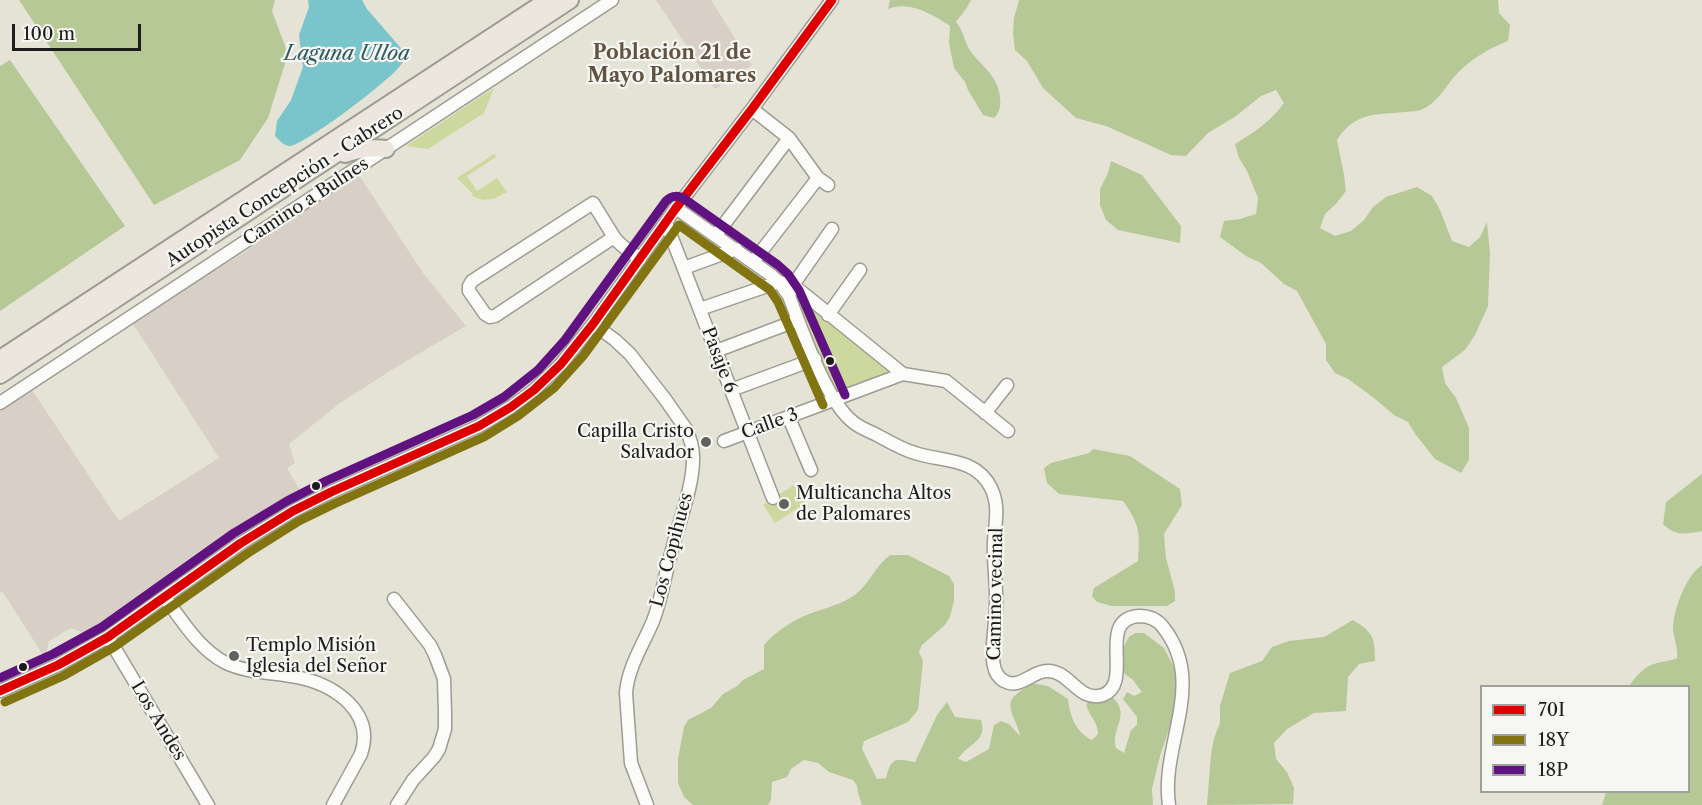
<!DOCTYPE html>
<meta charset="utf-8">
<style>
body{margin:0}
#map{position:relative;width:1702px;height:805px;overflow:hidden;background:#e5e3d5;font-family:"Libre Caslon Text",serif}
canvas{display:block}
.legend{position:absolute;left:1480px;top:685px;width:210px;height:108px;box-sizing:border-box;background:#f6f6f2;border:2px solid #9f9f9c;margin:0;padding:8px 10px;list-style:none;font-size:18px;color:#1c1c1c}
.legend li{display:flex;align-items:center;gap:12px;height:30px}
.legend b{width:30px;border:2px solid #9f9f9c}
.scale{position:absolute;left:12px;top:24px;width:129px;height:27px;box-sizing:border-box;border:3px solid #1c1c1c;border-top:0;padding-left:8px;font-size:18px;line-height:21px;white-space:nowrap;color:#1c1c1c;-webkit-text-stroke:4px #f6f6f2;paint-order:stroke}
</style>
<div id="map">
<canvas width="1702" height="805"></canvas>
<ul class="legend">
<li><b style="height:8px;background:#d00"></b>70I</li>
<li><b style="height:8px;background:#827411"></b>18Y</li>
<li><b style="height:8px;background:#5f1280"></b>18P</li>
</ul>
<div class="scale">100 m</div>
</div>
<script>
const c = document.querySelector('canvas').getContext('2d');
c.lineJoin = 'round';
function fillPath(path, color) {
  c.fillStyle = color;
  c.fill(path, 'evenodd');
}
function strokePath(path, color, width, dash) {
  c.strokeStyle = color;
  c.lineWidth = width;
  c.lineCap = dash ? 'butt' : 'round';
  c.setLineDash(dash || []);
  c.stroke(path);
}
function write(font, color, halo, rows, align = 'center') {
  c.font = font + ' "Libre Caslon Text",serif';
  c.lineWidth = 4.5;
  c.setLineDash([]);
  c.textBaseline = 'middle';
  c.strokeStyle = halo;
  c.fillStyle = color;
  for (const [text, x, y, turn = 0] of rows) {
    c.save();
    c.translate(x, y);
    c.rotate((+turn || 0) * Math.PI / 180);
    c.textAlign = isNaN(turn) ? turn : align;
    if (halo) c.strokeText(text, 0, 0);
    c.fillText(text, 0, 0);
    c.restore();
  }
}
const industrial = new Path2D(`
 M656,0h55l41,65 -37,24z
 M357,172l66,101 43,53 -68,40 -58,37 -51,41 6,19 -8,5 14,24 -33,19 -84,58 -90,59 -10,5 -13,-5 -22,13 -3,13 -3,1 -41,-64 -2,1v-181l32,-21 87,131 100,-63 -86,-134 53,-37 59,-35 54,-41z`);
const green = new Path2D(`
 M494,88l-10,25 -56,36 -22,-3z
 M494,154l2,3 -29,19 10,15 20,-13 10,14 -14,7 -10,1 -11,-4 1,-2 -16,-16z
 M774,280l12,5 112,89 -68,24z
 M794,485l12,18 -31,20 -12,-18z`);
const forest = new Path2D(`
 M19,0h256l-3,11 16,43 -20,64 -28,42 -86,45z
 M890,0h81l-5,9 -10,13c6,7 8,16 12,25 11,19 29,25 32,50 1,9 0,15 -6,21l-11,-3 -15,-25 -3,-8 -11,-14 -5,-25 1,-17c-17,-12 -42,-26 -62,-17z
 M1019,0h479l1,13 11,12 -2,16c-20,8 -39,19 -53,35 -10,11 -18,27 -32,33 -5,3 -13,2 -18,3 -31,3 -50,0 -68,28l7,35 2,16 -10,13 -11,10 -5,14 15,8 16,-5 13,-11 9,-13 13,-10 31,-10 15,9 8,14 12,31 17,6 11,-10 7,-15 3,32 -2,52 -13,29 -10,15 -23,17 3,16 11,15 13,30v32l-8,13 -26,-14 -19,-24 -8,-13 -14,-7 -20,-17 -26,-19 -13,-6 -9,-13v-16l-29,-53 -13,-7 -23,-21 -15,-7 -26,-19 4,-16 16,-2 16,-5 2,-16 -11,-27 -8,-13 -4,-14c20,-12 36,-23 49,-41l-8,-13 -15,6 -25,20 -28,17 -22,23 -15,-1 -65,-29 -30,-8 -33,-30 -16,-27 -12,-11 -2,-16 1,-16z
 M10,60l115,166 -125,85v-245z
 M1111,161l31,14 39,51 -1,17 -62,-13 -12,-10 -6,-15v-16l8,-16z
 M1093,449l37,7 50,33 2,16 -18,29 2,24 9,34v9l-8,5h-55l-15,-4 -5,-6 2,-8 44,-27c2,-29 2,-36 -15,-60l-64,-7 -12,-11 -3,-15 7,-5 38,-10z
 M1702,474v57c-16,3 -26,6 -39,-7l3,-22z
 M890,555h18l41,21 5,8v16l-4,17 -5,8 -23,20 -3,7 4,9 -5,49 -10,12 -44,19 -2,8 15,30 9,-1c5,-21 10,-20 29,-16l22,-47 10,-13 8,15 26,3c7,22 -13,23 -23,39l8,3 23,-13 5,-24 7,-4 8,3 11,12c-1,-11 -14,-27 -8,-37 4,-6 14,-11 19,-16l17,3 20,13c2,18 8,33 24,41l6,-6c0,-13 -9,-17 -12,-30l23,-10c25,20 1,33 7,54l8,5 7,-23 6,-5v-8l-14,-18 4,-7 7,4 8,-4 -10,-13 -6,-4 -6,-7 1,-16 8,-15 6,-4h9l20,15 15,29 -2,27 -17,52 -8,33 1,16h-291l-4,-12 -1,-7 -4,-6 -24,-8 -11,-9 -14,-3 -13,9 -4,8 -15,5 -1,18 -3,5h-75l-9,-8 -6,-14v-24l6,-32 4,-7 23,-12 12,-14 14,-8 6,-6 21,-11v-24c12,-14 28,-24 45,-31 16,-6 34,-10 47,-20 14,-11 19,-28 34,-39z
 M1702,565v240h-100l4,-13h82v-106h-59c6,-8 14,-19 25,-22 8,-3 15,-2 23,-6 1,-10 -3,-19 -4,-29 0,-18 13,-54 29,-64z
 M1353,620c20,12 22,17 22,41l-16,3 -11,13 -2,34 -32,2 -27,16 -13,14 2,16 11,13 7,16 -1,16 -86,1 4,-51 3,-16 6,-15v-17l10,-33 32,-12 10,-14 17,-6 35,-4z`);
const water = new Path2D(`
 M308,0h54l5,9 39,45c-2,4 -3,9 -6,12 -11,15 -94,78 -110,80 -6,0 -11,-6 -15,-10l2,-15 14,-21 12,-33 -4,-32 10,-28z`);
const minor = new Path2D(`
 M752,109l37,29 29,40 10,7
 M676,208l95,67 8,7 10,14c13,34 37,105 64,126 7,6 16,9 24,13 13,7 24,14 38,18 27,9 61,4 76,35 9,18 4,35 3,54 -1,21 3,43 2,64 0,17 -6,46 -2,60 1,6 5,12 10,15 16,9 28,-10 43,-10 23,-1 31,32 56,24 32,-12 -8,-76 36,-79 10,0 18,3 24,11 45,57 -3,116 6,178
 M666,223l107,275
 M716,235l73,-97
 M614,237l-119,79 -5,1 -5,-3 -16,-23v-5l3,-5 121,-78 21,34c7,10 17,15 26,22
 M753,262l65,-84
 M684,268l52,-19
 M779,282l14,3 110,89
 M793,285l39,-56
 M700,309l79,-27
 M828,315l32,-45
 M593,324l22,16 15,14 35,45 21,30c4,9 7,17 7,27 1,29 -14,65 -21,94 -7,24 -10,48 -19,71 -10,24 -25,46 -27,72l5,70 16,42
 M716,351l82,-31
 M731,390l84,-31
 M0,403l612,-403
 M985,413l22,-28
 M789,418l22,52
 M724,441l179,-67 43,7 62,50
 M165,598c17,22 33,50 59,64 24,12 51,10 77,16 35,8 74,35 60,76l-28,51
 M394,599l36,46 5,10 9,24 1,34v16l-6,20 -5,8 -21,23 -16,25
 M108,637l100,168
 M0,691l58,-26 50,-28 133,-94 52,-32 38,-19 148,-66 32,-19 23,-17 27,-26 32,-40 83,-116 76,-99 80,-109`);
const highway = new Path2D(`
 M345,154c14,-5 26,-7 41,-5
 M0,359l548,-359
 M0,375l570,-375`);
const bus1 = new Path2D(`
 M0,691l58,-26 50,-28 133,-94 52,-32 38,-19 148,-66 32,-19 23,-17 27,-26 32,-40 83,-116 76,-99 80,-109`);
const bus2 = new Path2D(`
 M5,702l58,-26 51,-29 134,-94 51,-32 37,-18 148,-66 34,-21 36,-28 29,-32 96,-131 91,65 8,12 45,103`);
const bus3 = new Path2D(`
 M0,678l53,-24 49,-27 132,-94 53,-32 39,-20 147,-66 31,-18 34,-27 27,-30 101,-139c5,-5 11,-6 17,-3l95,67 10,9 11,16 46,105`);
const markers = [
 [830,361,5,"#1c1c1c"],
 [706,442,6,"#62625d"],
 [316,486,5,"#1c1c1c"],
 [784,504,6,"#62625d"],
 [234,656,6,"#62625d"],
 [23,667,5,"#1c1c1c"]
];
const streetNames = [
 ["Autopista Concepción - Cabrero",285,187,-33],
 ["Camino a Bulnes",306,202,-33],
 ["Pasaje 6",719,360,69],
 ["Calle 3",770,424,-20],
 ["Los Copihues",672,550,-75],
 ["Camino vecinal",996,594,-89],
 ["Los Andes",158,721,59]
];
const poiNames = [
 ["Capilla Cristo",694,432,"right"],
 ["Salvador",694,453,"right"],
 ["Multicancha Altos",796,494],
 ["de Palomares",796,515],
 ["Templo Misión",246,646],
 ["Iglesia del Señor",246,667]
];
const neighbourhoodNames = [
 ["Población 21 de",672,53],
 ["Mayo Palomares",672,76]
];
const waterNames = [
 ["Laguna Ulloa",347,54]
];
fillPath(industrial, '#d8d0c6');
fillPath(green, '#cdd89f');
fillPath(forest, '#b7c897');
fillPath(water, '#7ac5cc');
strokePath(minor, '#9c9c94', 15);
strokePath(highway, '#9c9c94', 20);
strokePath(minor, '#fbfbf9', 12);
strokePath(highway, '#ede6de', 16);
strokePath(bus1, '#d00', 9);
strokePath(bus2, '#827411', 9);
strokePath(bus3, '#5f1280', 9);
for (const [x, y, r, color] of markers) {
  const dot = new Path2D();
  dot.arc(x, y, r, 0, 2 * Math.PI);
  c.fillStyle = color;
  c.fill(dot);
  strokePath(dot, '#f6f6f2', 2);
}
write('18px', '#1c1c1c', '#f6f6f2', streetNames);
write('18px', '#1c1c1c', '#f6f6f2', poiNames, 'left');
write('bold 20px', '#615241', '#f6f6f2', neighbourhoodNames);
write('italic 20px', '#2f5a61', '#f6f6f2', waterNames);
</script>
